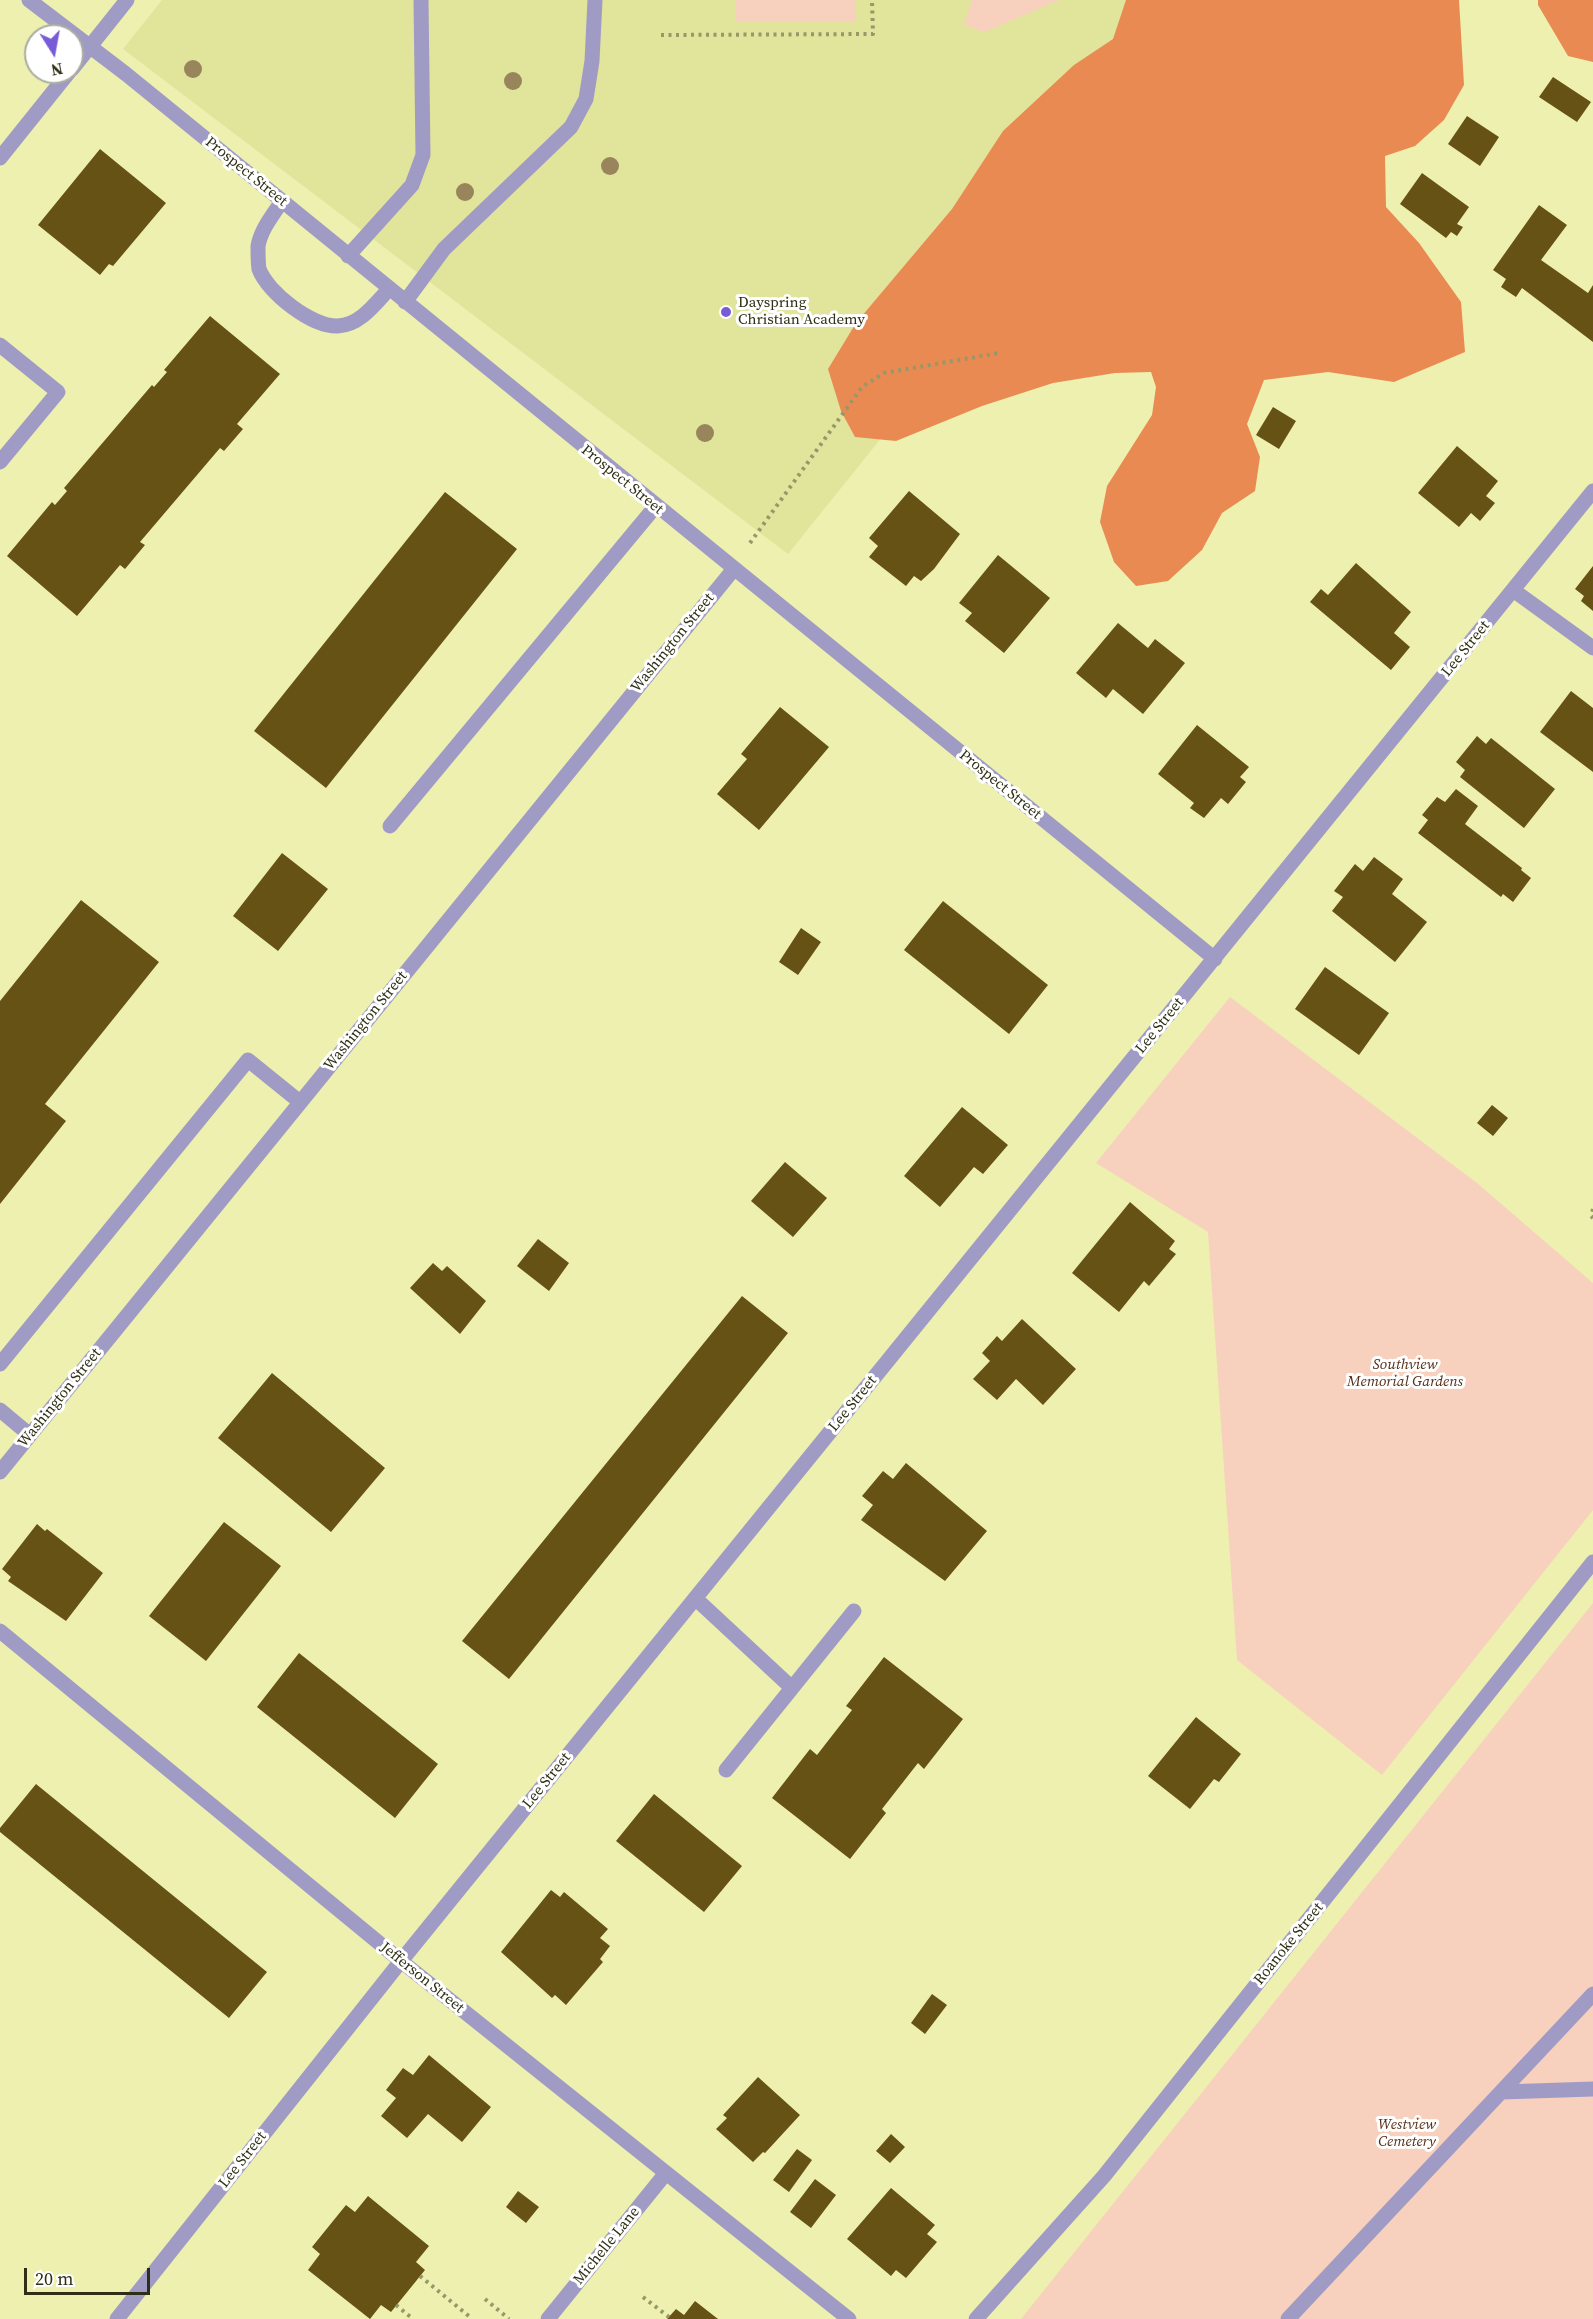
<!DOCTYPE html>
<style>
body{margin:0}
#map{position:relative;width:1593px;height:2319px;overflow:hidden;background:#edf0af;font-family:"Source Serif 4",serif}
canvas{display:block}
.north{position:absolute;left:24px;top:24px;width:60px;height:60px;box-sizing:border-box;background:#fff;border:2px solid #acaca1;border-radius:50%;rotate:169deg;font-size:16px;font-weight:700;line-height:24px;text-align:center;color:#2f2f15}
.north::after{content:'';display:block;margin:auto;width:21px;height:27px;background:#785cd6;clip-path:polygon(50% 0,100% 100%,50% 72%,0 100%)}
.scale{position:absolute;left:24px;top:2268px;width:126px;height:27px;box-sizing:border-box;border:3px solid #2f2f15;border-top:0;padding-left:8px;font-size:18px;line-height:21px;white-space:nowrap;color:#2f2f15;-webkit-text-stroke:4px #fff;paint-order:stroke}
</style>
<div id="map">
<canvas width="1593" height="2319"></canvas>
<div class="north">N</div>
<div class="scale">20 m</div>
</div>
<script>
const c = document.querySelector('canvas').getContext('2d');
c.lineJoin = 'round';
function fillPath(path, color) {
  c.fillStyle = color;
  c.fill(path, 'evenodd');
}
function strokePath(path, color, width, dash) {
  c.strokeStyle = color;
  c.lineWidth = width;
  c.lineCap = dash ? 'butt' : 'round';
  c.setLineDash(dash || []);
  c.stroke(path);
}
function write(font, color, halo, rows, align = 'center') {
  c.font = font + ' "Source Serif 4",serif';
  c.lineWidth = 6;
  c.setLineDash([]);
  c.textBaseline = 'middle';
  c.strokeStyle = halo;
  c.fillStyle = color;
  for (const [text, x, y, turn = 0] of rows) {
    c.save();
    c.translate(x, y);
    c.rotate((+turn || 0) * Math.PI / 180);
    c.textAlign = isNaN(turn) ? turn : align;
    if (halo) c.strokeText(text, 0, 0);
    c.fillText(text, 0, 0);
    c.restore();
  }
}
const built = new Path2D(`
 M162,0h1014l1,70 -389,484 -665,-505z`);
const green = new Path2D(`
 M735,0h121v22h-121z
 M972,0h87l-74,32 -21,-7z
 M1230,997l247,186 116,100v227l-211,265 -145,-115 -29,-428 -112,-69z
 M1593,1603v716h-572z`);
const forest = new Path2D(`
 M1126,0h333l5,85 -20,35 -29,26 -30,10 1,51 33,36 42,59 4,50 -71,30 -66,-10 -64,8 -17,44 13,33 -5,34 -33,22 -20,37 -34,31 -32,5 -22,-24 -14,-40 7,-36 45,-71 4,-28 -5,-15 -36,1 -62,10 -71,23 -86,35 -41,-4 -14,-26 -13,-42 28,-46 96,-114 51,-78 71,-66 39,-26z
 M1538,0h55v62l-25,-6 -30,-51z`);
const building = new Path2D(`
 M1553,77l38,25 -14,20 -38,-25z
 M1467,116l32,21 -19,29 -32,-22z
 M100,149l66,54 -53,63 -4,-2 -9,11 -62,-50z
 M1422,173l47,34 -12,17 6,3 -6,9 -6,-4 -5,6 -46,-34z
 M1539,205l28,20 -26,35 47,33 5,-8v57l-71,-54 -6,9 -15,-10 5,-8 -13,-9z
 M210,316l70,58 -43,50 6,5 -19,22 -4,-3 -80,94 5,3 -20,24 -5,-4 -43,51 -70,-60 45,-54 3,3 12,-14 -3,-3 88,-103 2,2 13,-15 -3,-2z
 M1273,407l23,14 -17,28 -23,-14z
 M1457,446l41,35 -12,15 9,7 -15,18 -9,-8 -12,14 -41,-34z
 M909,491l51,43 -26,35 -13,12 -7,-5 -8,10 -37,-29 9,-11 -9,-8z
 M445,492l72,57 -191,239 -72,-57z
 M998,555l52,43 -46,55 -39,-32 7,-8 -13,-10z
 M1356,563l55,49 -17,21 16,14 -19,23 -81,-68 11,-13 7,6z
 M1593,566v45l-12,-10 3,-5 -9,-7z
 M1118,623l30,25 7,-9 30,24 -42,51 -30,-25 -7,9 -30,-25z
 M1571,691l22,17v64l-53,-40z
 M780,707l49,40 -70,83 -42,-36 30,-35 -6,-5z
 M1197,725l52,42 -9,10 6,5 -18,22 -7,-6 -17,20 -14,-10 4,-5 -36,-29z
 M1477,736l9,8 5,-6 64,51 -31,39 -64,-51 5,-7 -9,-8z
 M1456,789l22,17 -13,18 57,44 -1,2 10,8 -18,24 -10,-8 -2,3 -83,-64 10,-13 -6,-5 15,-18 8,5z
 M282,853l46,36 -50,62 -45,-35z
 M1374,857l29,22 -11,15 35,28 -32,40 -63,-51 11,-14 -9,-6 21,-27 8,7z
 M81,900l78,62 -114,142 21,17 -66,83v-203z
 M943,901l105,84 -39,49 -105,-84z
 M801,928l20,14 -23,33 -19,-13z
 M1325,967l64,46 -30,42 -64,-46z
 M1492,1105l16,13 -15,18 -16,-13z
 M962,1107l46,38 -25,29 -9,-7 -34,40 -36,-31z
 M785,1162l42,36 -34,39 -42,-36z
 M1130,1202l45,39 -6,8 7,5 -27,32 -5,-5 -25,31 -47,-39z
 M538,1239l31,24 -20,28 -32,-25z
 M433,1263l9,8 5,-5 39,35 -26,33 -50,-46z
 M742,1296l46,37 -279,346 -47,-38z
 M1022,1319l54,50 -33,36 -27,-26 -19,21 -24,-21 17,-18 -8,-8 15,-17 5,5z
 M272,1373l113,95 -54,64 -113,-94z
 M906,1463l81,68 -42,50 -84,-61 12,-15 -11,-9 21,-25 10,8z
 M224,1522l57,44 -75,95 -57,-45z
 M37,1524l8,7 2,-2 56,44 -37,48 -58,-40 3,-4 -9,-8z
 M299,1653l139,111 -43,54 -138,-111z
 M884,1657l79,62 -39,50 -6,-6 -36,46 4,4 -36,46 -78,-61 38,-49 7,6 35,-45 -6,-4z
 M1196,1717l45,37 -22,28 -5,-3 -24,30 -42,-33z
 M36,1784l231,188 -38,46 -229,-186v-4z
 M654,1794l88,72 -38,46 -88,-71z
 M551,1890l9,7 4,-5 44,37 -8,9 10,8 -10,13 3,3 -37,43 -11,-10 -3,3 -51,-46z
 M932,1994l15,11 -22,29 -14,-11z
 M429,2055l62,52 -29,35 -34,-28 -21,24 -26,-22 15,-18 -10,-8 17,-22 10,7z
 M758,2077l42,38 -35,38 -2,-1 -10,10 -37,-33 11,-11 -4,-3z
 M891,2134l14,13 -15,16 -14,-12z
 M797,2149l15,11 -23,32 -16,-12z
 M815,2179l21,16 -25,33 -21,-16z
 M891,2188l44,37 -8,9 10,8 -31,36 -10,-8 -5,6 -44,-37z
 M518,2191l21,16 -13,16 -20,-16z
 M368,2196l61,50 -13,16 9,8 -34,42 -10,-7 -11,14 -62,-49 12,-16 -8,-7 34,-42 9,7z
 M695,2301l23,18h-51l9,-10 8,6z`);
const path = new Path2D(`
 M661,35l212,-1 -1,-34
 M750,543l112,-156 22,-14 115,-20
 M1593,1209l-2,7 2,2
 M420,2276l50,41
 M643,2297l26,20
 M485,2299l24,20
 M396,2305l17,14`);
const minor = new Path2D(`
 M29,0l97,74 1089,885
 M72,69l55,-69
 M0,158l69,-86
 M282,201c-9,14 -21,28 -24,45 0,6 0,17 1,23 9,24 53,58 79,57 22,-1 37,-22 51,-37
 M348,256l64,-71 11,-30 -2,-155
 M405,302l39,-53 127,-122 15,-28 6,-38 3,-61
 M0,345l58,47 -58,70
 M1513,590l80,58
 M390,826l265,-319
 M0,1364l248,-304 52,42
 M0,1410l30,25
 M0,1472l733,-902
 M695,1598l97,90
 M0,1631l401,330 448,358
 M726,1770l128,-159
 M1502,2092l91,-3
 M117,2319l284,-358 1192,-1470
 M548,2319l118,-146
 M976,2319l128,-143 489,-614
 M1288,2319l305,-325`);
const trees = [
 [193,69],
 [513,81],
 [610,166],
 [465,192],
 [705,433]
];
const markers = [
 [726,312,6,"#785cd6"]
];
const streetNames = [
 ["Prospect Street",246,172,39],
 ["Prospect Street",622,480,39],
 ["Washington Street",673,643,-51],
 ["Lee Street",1466,649,-51],
 ["Prospect Street",1000,785,39],
 ["Washington Street",366,1021,-51],
 ["Lee Street",1160,1026,-51],
 ["Washington Street",60,1398,-51],
 ["Lee Street",853,1404,-51],
 ["Lee Street",547,1781,-51],
 ["Roanoke Street",1289,1944,-51],
 ["Jefferson Street",422,1978,39],
 ["Lee Street",243,2160,-52],
 ["Michelle Lane",607,2246,-51]
];
const poiNames = [
 ["Dayspring",738,303],
 ["Christian Academy",738,320]
];
const parkNames = [
 ["Southview",1405,1365],
 ["Memorial Gardens",1405,1382],
 ["Westview",1407,2125],
 ["Cemetery",1407,2142]
];
fillPath(built, '#e1e49b');
fillPath(green, '#f7d1bd');
fillPath(forest, '#e98a52');
fillPath(building, '#665215');
strokePath(path, '#979869', 4, [3, 4.5]);
strokePath(minor, '#a09bc5', 15);
c.fillStyle = '#99855b';
for (const [x, y] of trees) {
  c.beginPath();
  c.arc(x, y, 9, 0, 2 * Math.PI);
  c.fill();
}
for (const [x, y, r, color] of markers) {
  const dot = new Path2D();
  dot.arc(x, y, r, 0, 2 * Math.PI);
  c.fillStyle = color;
  c.fill(dot);
  strokePath(dot, '#fff', 2);
}
write('15px', '#2f2f15', '#fff', streetNames);
write('15px', '#2f2f15', '#fff', poiNames, 'left');
write('italic 15px', '#552e17', '#fff', parkNames);
</script>
